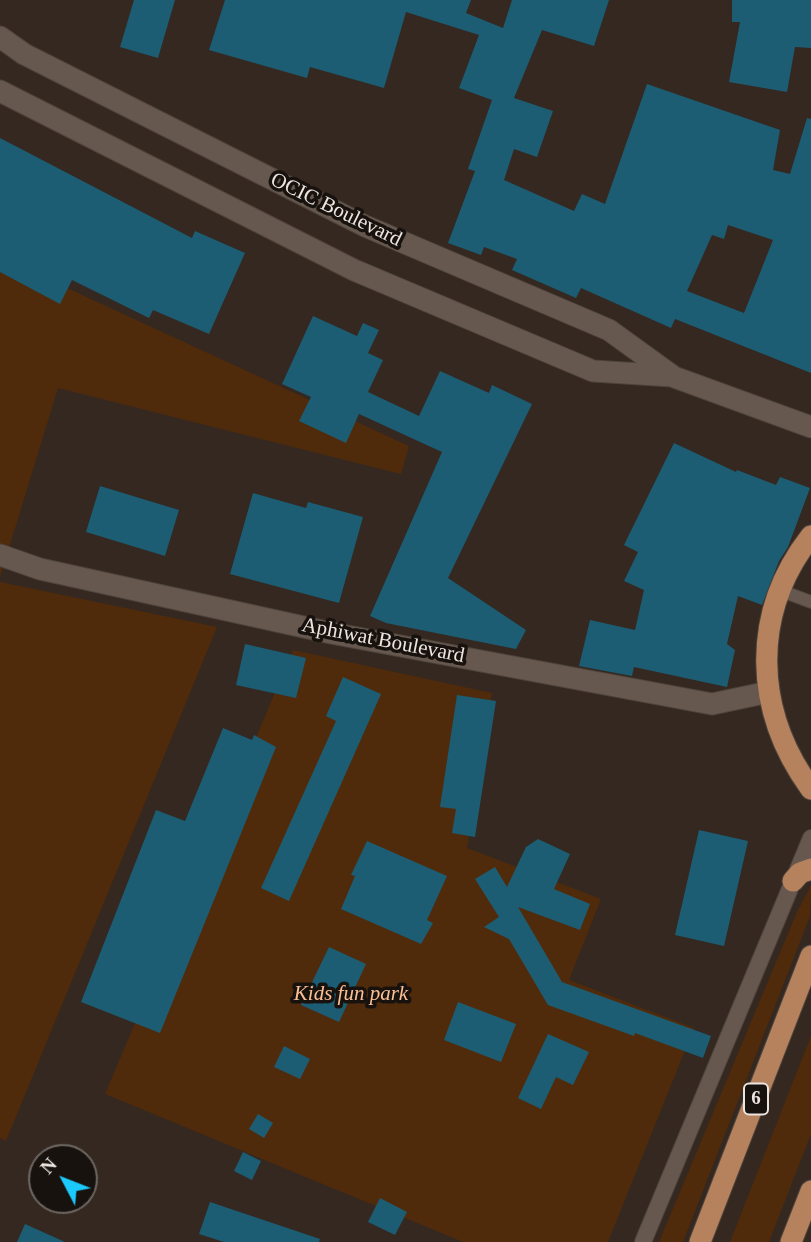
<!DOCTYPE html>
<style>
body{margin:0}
#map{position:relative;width:811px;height:1242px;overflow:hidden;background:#342820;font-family:"Times New Roman",serif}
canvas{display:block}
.north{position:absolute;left:28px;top:1144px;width:70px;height:70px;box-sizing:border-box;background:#18120e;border:2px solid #6d6662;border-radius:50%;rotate:312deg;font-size:19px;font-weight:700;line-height:28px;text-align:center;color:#ece4df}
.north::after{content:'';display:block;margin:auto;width:24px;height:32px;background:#1cc9fc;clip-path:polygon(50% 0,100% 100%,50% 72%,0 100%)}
</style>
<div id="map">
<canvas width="811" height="1242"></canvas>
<div class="north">N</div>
</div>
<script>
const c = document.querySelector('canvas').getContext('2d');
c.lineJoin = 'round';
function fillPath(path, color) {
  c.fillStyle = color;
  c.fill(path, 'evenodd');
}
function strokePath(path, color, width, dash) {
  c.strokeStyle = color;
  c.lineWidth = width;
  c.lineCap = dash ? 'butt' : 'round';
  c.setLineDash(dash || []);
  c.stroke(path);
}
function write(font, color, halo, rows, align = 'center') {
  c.font = font + ' "Times New Roman",serif';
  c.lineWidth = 7;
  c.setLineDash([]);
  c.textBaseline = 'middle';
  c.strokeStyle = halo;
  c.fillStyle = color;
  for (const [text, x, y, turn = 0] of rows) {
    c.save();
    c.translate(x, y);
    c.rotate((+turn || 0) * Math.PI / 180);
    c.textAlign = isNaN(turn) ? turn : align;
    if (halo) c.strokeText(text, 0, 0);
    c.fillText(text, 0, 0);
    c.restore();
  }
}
const green = new Path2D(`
 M0,257l409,189 -8,28 -343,-86 -58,189z
 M0,582l217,45 -211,514 -6,-3z
 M293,650l199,43 -25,155 134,51 -32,81 125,48 -86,214h-145l-358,-148z
 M811,885l-1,31 -127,326h-24l138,-330z
 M811,1036v98l-42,108h-39z`);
const building = new Path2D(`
 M134,0h41l-17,58 -38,-11z
 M225,0h246l-5,13 37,15 9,-28h97l-15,46 -52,-16 -28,68 39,13 -16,46 -23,-8 -10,31 70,31 8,-17 23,10 42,-120 133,46 -7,40 17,4 17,-56 4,1v254l-136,-54 -4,9 -90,-40 -5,10 -64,-28 5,-11 -33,-12 -3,8 -33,-12 27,-72 -7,-2 24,-69 -33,-12 20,-53 -73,-23 -22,76 -74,-21 -3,11 -98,-28zM728,225l45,15 -29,73 -57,-22 25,-56 12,4z
 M732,0h79v48l-16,-1 -8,45 -58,-10 11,-60h-8z
 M0,138l192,100 3,-7 50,22 -36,81 -56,-24 -4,8 -77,-38 -12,24 -60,-32z
 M313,316l44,20 6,-13 16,7 -11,23 15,7 -15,32 51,24 21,-45 49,22 3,-8 40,19 -84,174 78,52 -10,19 -130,-26 -16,-7 72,-164 -83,-38 -13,29 -47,-22 12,-24 -29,-13z
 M674,443l62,29 1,-2 39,15 4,-8 30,11 -22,59 -9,14 -17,44 -24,-9 -11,48 8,6 -8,37 -93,-20 -2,9 -53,-10 11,-46 45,10 9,-40 -20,-9 14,-29 -14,-7z
 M100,486l79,24 -14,46 -79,-24z
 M253,493l53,15 2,-6 55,15 -24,86 -109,-29z
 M245,644l61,14 -10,40 -60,-13z
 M343,677l38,17 -92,207 -28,-13 75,-167 -10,-5z
 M457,695l39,6 -21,136 -23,-4 4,-24 -16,-2z
 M223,728l29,12 2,-5 22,12 -116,286 -79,-31 75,-192 29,11z
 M699,830l49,11 -24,105 -49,-11z
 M538,839l32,15 -16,35 36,15 -10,26 -62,-23 44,75 149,54 -8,22 -68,-25 -1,3 -86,-31 -39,-66 -25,-12 15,-10 -24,-38 20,-12 12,20 19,-40z
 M367,841l80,35 -20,44 6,3 -12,21 -80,-35 14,-33 -4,-1z
 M329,947l37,17 -27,58 -38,-17z
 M458,1002l58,22 -15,38 -57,-22z
 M548,1034l41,18 -16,33 -17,-8 -15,32 -23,-11z
 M284,1046l26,13 -10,20 -26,-12z
 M258,1114l15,9 -9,15 -15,-9z
 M243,1152l18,9 -9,19 -18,-9z
 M380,1198l27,14 -12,23 -27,-13z
 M210,1202l110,37 -1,3h-95l-25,-8z
 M25,1224l40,18h-48z`);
const pedestrian = new Path2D(`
 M779,590l32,12`);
const minor = new Path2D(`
 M643,1242l168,-404`);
const tertiary = new Path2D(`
 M0,37l24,17 341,172 244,104 65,47 137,50
 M0,91l354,179 239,101 79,5
 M0,555l40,14 291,64 381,71 57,-12`);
const trunk = new Path2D(`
 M811,536c-61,78 -57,175 0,253
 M793,881l7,-8 11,-4
 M700,1242l111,-286
 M791,1242l20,-51`);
const shields = [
 [756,1099,24]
];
const shieldNames = [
 ["6",756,1099]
];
const streetNames = [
 ["OCIC Boulevard",336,210,26],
 ["Aphiwat Boulevard",383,641,11]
];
const parkNames = [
 ["Kids fun park",351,994]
];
fillPath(green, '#502b0b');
fillPath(building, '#1c5d74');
strokePath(pedestrian, '#4e443c', 14);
strokePath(minor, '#4e443c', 18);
strokePath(tertiary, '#4e443c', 23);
strokePath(trunk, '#4e443c', 23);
strokePath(pedestrian, '#66584f', 12);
strokePath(minor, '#66584f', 16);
strokePath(tertiary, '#66584f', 21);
strokePath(trunk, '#b6825e', 21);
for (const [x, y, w] of shields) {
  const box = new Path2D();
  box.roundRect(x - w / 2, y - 15.5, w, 31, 5);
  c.fillStyle = '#18120e';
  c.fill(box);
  strokePath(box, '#ece4df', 2);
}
write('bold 19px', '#ece4df', null, shieldNames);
write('21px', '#ece4df', '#18120e', streetNames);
write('italic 21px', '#fcbf93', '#18120e', parkNames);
</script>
